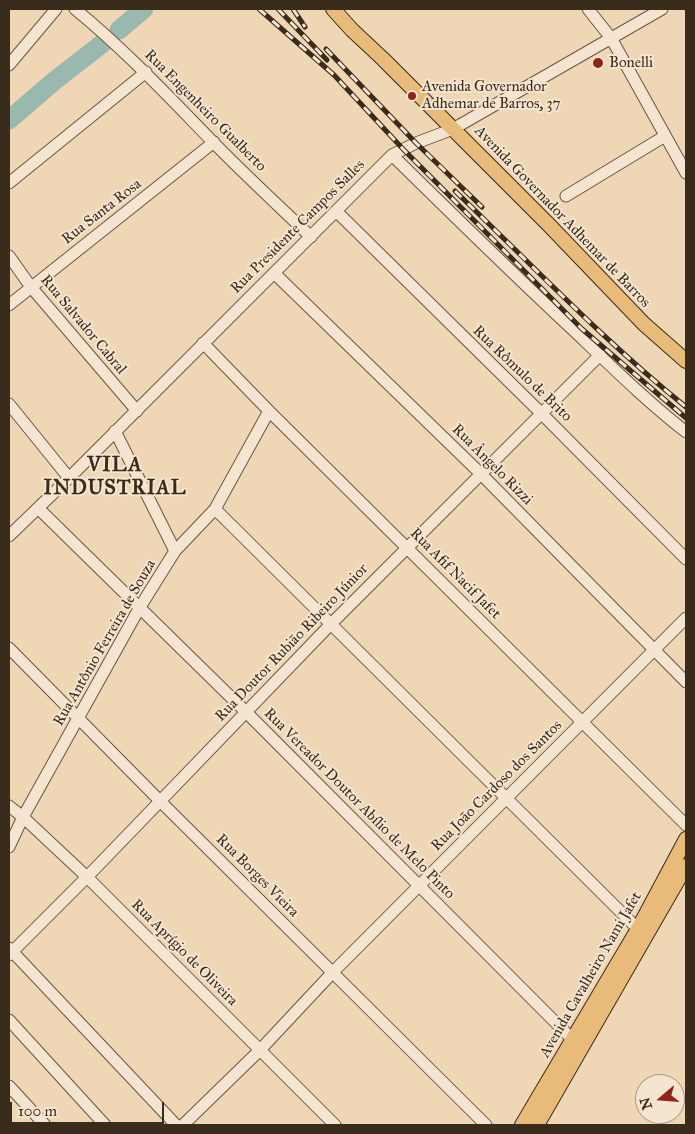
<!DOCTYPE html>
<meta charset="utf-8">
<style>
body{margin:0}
#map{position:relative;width:695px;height:1134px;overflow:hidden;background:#efd6b5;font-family:"IM FELL Great Primer",serif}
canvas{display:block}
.frame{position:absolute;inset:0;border:10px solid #3a2c1b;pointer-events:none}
.north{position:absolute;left:635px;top:1074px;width:50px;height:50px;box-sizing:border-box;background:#f5e4cf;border:1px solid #aa9a87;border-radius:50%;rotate:252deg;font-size:14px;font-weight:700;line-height:20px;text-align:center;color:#3a2c1b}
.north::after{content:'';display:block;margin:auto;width:18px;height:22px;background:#8f2418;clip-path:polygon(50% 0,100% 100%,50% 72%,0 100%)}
.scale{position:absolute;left:10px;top:1102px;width:154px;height:22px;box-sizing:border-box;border:2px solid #3a2c1b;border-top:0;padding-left:6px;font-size:15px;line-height:18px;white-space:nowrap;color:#3a2c1b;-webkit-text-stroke:4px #f5e4cf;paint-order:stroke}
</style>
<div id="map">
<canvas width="695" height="1134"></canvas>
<div class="frame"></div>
<div class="north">N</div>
<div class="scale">100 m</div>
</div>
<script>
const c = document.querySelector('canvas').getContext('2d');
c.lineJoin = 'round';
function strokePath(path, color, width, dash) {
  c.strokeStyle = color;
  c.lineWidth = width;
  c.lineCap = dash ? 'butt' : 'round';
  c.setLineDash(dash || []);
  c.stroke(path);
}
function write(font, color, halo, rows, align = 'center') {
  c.font = font + ' "IM FELL Great Primer",serif';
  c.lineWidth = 4;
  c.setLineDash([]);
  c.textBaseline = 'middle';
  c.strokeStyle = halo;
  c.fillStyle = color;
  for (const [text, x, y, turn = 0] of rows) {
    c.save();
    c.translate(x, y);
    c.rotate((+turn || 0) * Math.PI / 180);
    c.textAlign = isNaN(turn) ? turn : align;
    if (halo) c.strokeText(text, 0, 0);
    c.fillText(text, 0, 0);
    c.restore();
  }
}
const river = new Path2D(`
 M119,30l25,-21
 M9,120l44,-38 50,-39`);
const minor = new Path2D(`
 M75,9c49,40 93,87 137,132 32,33 66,64 99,96
 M588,9l23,29 75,135
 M9,65l47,-56
 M392,155c59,58 118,116 178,172 38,36 75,73 116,105
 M9,183l137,-111
 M566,196l99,-60
 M336,211l205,202 145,146
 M9,256l22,31 106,124
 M274,273l207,201 205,208
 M9,305l205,-163
 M203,343l66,68 417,414
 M9,404l60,74
 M115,431l60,120
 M38,508l208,204 326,327
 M215,509l423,420 6,3
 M9,536l60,-58 323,-323 24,-12 37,-14 209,-120
 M9,648l151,153 326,324
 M9,806l14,11 64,60 248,248
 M9,847l14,-30 117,-210 35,-56 40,-42 54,-98
 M9,948l167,177
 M9,955l78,-78 243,-252 270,-270
 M9,1020l96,105
 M9,1086l36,39
 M183,1125l77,-75 73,-78 353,-354`);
const major = new Path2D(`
 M333,9l19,21 31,29 166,166 95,99 42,37
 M522,1125l116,-196 48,-90
 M537,1125l149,-259`);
const rail = new Path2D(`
 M259,9l75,66 69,74 179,180 104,89
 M278,9l49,51
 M293,9l12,18
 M326,49l90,94 66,64
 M455,191c76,73 149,150 231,216`);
const markers = [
 [598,63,6,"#8f2418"],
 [412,96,5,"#8f2418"]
];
const poiNames = [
 ["Bonelli",609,63],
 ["Avenida Governador",422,87],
 ["Adhemar de Barros, 37",422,104]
];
const streetNames = [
 ["Rua Engenheiro Gualberto",205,111,45],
 ["Rua Santa Rosa",102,212,-38],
 ["Avenida Governador Adhemar de Barros",562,217,46],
 ["Rua Presidente Campos Salles",298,227,-45],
 ["Rua Salvador Cabral",83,325,50],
 ["Rua Rômulo de Brito",522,374,44],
 ["Rua Ângelo Rizzi",492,465,45],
 ["Rua Afif Nacif Jafet",455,574,45],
 ["Rua Antônio Ferreira de Souza",105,643,-60],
 ["Rua Doutor Rubião Ribeiro Júnior",292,643,-46],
 ["Rua João Cardoso dos Santos",497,786,-45],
 ["Rua Vereador Doutor Abílio de Melo Pinto",359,804,45],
 ["Rua Borges Vieira",257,876,45],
 ["Rua Aprígio de Oliveira",184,953,45],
 ["Avenida Cavalheiro Nami Jafet",591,975,-60]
];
const districtNames = [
 ["VILA",115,466],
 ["INDUSTRIAL",115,489]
];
strokePath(river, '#9ab9ae', 19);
strokePath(minor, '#675642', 13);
strokePath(major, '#3a2c1b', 16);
strokePath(minor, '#f5e4cf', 11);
strokePath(major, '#e8bb7a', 14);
strokePath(rail, '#3a2c1b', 5);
strokePath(rail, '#f5e4cf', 3, [9]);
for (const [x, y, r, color] of markers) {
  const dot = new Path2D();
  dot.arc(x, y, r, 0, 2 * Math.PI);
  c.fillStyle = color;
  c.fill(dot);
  strokePath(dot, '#f5e4cf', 2);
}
write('15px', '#3a2c1b', '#f5e4cf', poiNames, 'left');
write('15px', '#3a2c1b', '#f5e4cf', streetNames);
c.letterSpacing = '1px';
write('bold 20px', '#3a2c1b', '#f5e4cf', districtNames);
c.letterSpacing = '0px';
</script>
